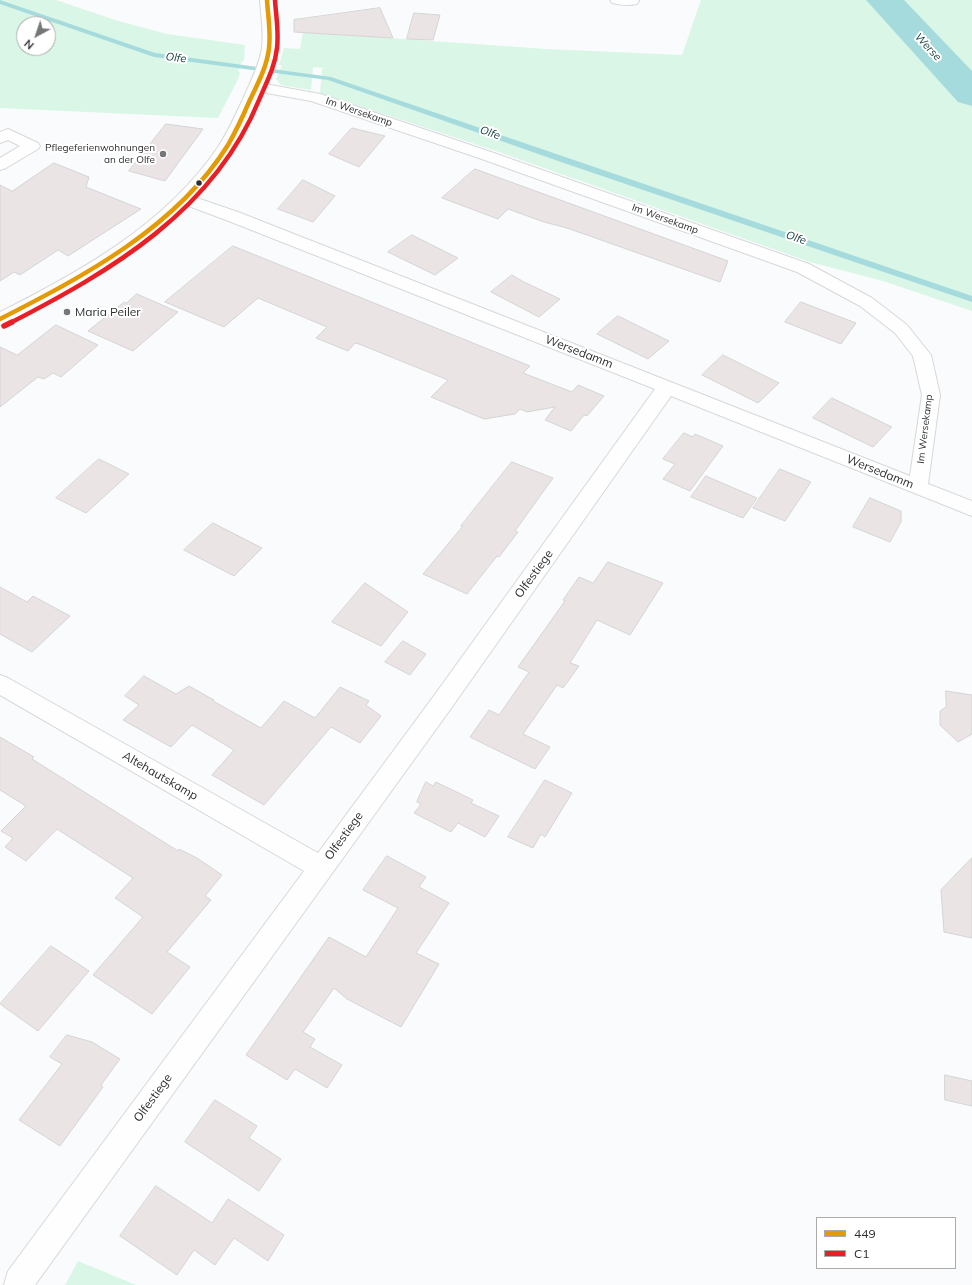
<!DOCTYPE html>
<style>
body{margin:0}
#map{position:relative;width:972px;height:1285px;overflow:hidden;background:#f9fbfd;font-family:Mulish,sans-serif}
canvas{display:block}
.legend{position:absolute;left:816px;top:1217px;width:140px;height:52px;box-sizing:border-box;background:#fff;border:1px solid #ababac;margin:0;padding:5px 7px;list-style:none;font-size:12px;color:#2d2e30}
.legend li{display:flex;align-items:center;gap:8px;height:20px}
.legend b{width:20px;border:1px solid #ababac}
.north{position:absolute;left:16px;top:16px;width:40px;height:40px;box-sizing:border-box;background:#fff;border:1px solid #ababac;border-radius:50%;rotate:220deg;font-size:11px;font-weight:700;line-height:16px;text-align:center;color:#2d2e30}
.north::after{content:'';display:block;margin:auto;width:14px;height:18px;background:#747678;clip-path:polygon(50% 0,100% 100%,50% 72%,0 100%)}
</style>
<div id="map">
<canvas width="972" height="1285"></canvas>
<ul class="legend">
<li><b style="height:5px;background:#e39a05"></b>449</li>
<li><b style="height:5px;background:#ea1f26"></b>C1</li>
</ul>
<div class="north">N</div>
</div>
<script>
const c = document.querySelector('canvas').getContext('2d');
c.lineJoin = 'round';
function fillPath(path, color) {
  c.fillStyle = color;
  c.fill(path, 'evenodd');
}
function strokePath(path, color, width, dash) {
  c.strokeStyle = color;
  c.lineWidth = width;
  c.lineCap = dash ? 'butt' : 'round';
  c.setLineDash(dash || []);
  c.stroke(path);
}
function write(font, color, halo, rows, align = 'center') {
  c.font = font + ' Mulish,sans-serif';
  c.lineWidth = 4;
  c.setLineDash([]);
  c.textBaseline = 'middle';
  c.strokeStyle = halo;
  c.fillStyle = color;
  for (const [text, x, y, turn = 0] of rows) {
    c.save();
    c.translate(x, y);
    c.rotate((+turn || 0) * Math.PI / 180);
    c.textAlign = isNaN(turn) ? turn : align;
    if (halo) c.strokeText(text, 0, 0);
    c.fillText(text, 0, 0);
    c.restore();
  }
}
const green = new Path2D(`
 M0,0h56l59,20 52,14 78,11 -1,16h-2l-4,10 2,1 -2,7 -20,39 -218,-10zM24,24h24v24h-24z
 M701,0h271v311l-89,-30 -73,-19 -317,-112 -173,-57 2,-24 3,-1 -12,-1 -2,23 -30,-5 -5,-6 6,-14h-3l5,-17 16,1 3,-17 243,17 136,6z
 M78,1261l58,24h-71z`);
const stream = new Path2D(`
 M0,0l155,53 176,24 641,219v6l-411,-140 -233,-82 -174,-23 -154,-53z`);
const river = new Path2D(`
 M866,0h38l68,71v35l-14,-4z`);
const building = new Path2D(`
 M380,8l13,30 -99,-6v-12z
 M414,13l26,2 -7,25 -26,-1z
 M166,124l37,5 -38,52 -36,-10z
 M352,128l33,8 -26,31 -30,-13z
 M54,163l35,14 -3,10 55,22 -73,47 -10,-6 -38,25 -6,-3 -14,9v-96l12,6z
 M475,169l253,92 -8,21 -153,-54 -23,-6 -36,-13 -10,10 -56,-21z
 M303,180l32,16 -22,26 -35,-13z
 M412,235l46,23 -23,17 -47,-23z
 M233,246l297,120 -7,7 49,19 6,-7 26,11 -17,20 -3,-1 -13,16 -26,-11 10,-13 -28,5 -7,-3 -5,5 -31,5 -53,-22 17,-17 -89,-36 -4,-1 -7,8 -32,-13 11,-11 -69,-29 -34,29 -59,-25z
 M512,275l12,7 36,17 -21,18 -48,-25z
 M137,294l41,18 -45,39 -45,-20 36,-29 2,1z
 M801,302l55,21 -15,21 -56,-22z
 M618,316l51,25 -21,18 -51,-25z
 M56,325l42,20 -37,32 -8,-4 -9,6 -6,-2 -38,30v-60l17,8z
 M723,355l56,28 -21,20 -56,-28z
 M832,398l60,29 -19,20 -60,-29z
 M684,433l9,4 2,-3 28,12 -33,45 -27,-12 12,-15 -12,-5z
 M99,459l30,15 -43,39 -30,-15z
 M512,462l41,16 -38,53 3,1 -19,25 -2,-1 -30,38 -44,-20 40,-48h-2z
 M780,469l31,13 -26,39 -32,-13z
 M706,476l51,22 -14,20 -52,-21z
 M870,498l31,13v11l-11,20 -37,-15z
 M213,523l49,25 -28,28 -50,-26z
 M608,562l55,21 -33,52 -33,-15 -27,43 9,3 -16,22 -6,-3 -34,49 27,13 -15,22 -65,-32 19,-27 10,5 30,-43 -11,-5 47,-66 -2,-1 16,-23 14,6z
 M365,583l43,29 -27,34 -49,-24z
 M0,587l27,15 6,-6 37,20 -38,36 -32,-18z
 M403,641l23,13 -16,21 -25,-13z
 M144,676l32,18 13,-8 25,14 -1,1 48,27 23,-27 31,17 25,-31 29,14 -3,4 15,11 -21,27 -29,-16 -67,78 -52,-30 22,-25 -42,-25 -21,22 -48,-27 16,-15 -14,-9z
 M946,691l26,4v39l-14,8 -18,-17v-14l6,-4z
 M0,737l34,20 -2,2 146,92 1,-2 18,9 25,17 -17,21 6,4 -44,52 23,15 -38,47 -59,-39 50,-58 -28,-19 18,-20 -76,-49 -31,32 -21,-14 8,-9 -12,-7 25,-25 -26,-16z
 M545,780l27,13 -27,44 -4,-3 -8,14 -25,-11z
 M426,782l7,4 3,-4 37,18 -2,3 28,13 -14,21 -27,-14 -7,9 -37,-19 7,-9 -4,-2z
 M387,856l39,21 -7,10 30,16 -33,50 23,11 -38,63 -54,-28 -13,-11 -31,44 12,7 -5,8 32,18 -15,23 -32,-19 -8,11 -41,-25 83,-118 37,20 32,-49 -35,-18z
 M972,858v80l-28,-6 -3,-42z
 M51,946l38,25 -51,60 -38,-27z
 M67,1035l25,7 28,17 -19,26 2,2 -43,59 -41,-26 43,-56 -12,-7z
 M945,1075l27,6v25l-27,-6z
 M215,1100l42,26 -8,12 32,21 -22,32 -74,-49z
 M156,1186l56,37 16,-24 56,36 -16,26 -34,-23 -19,27 -21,-15 -17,25 -57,-39z`);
const minor = new Path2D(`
 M260,0h14c3,34 5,51 -9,84l55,10 171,58 318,112 63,34 35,27 24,30 9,40 -12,89 44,17v15l-301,-120 -219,311 -417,578h-31l4,-14 296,-400 -304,-176v-20l8,3 310,175 118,-160 219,-304 -429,-169 -40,-15c-41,40 -90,71 -140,97 -14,8 -30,18 -46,23v-13c80,-40 164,-87 216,-162 11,-16 19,-34 27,-51 7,-16 16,-33 19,-51 2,-16 -1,-32 -2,-48zM261,92l50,9 168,57 318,114 63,34 35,27 18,23 9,39 -12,81 -672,-264 -44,-15c30,-30 51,-65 67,-105z
 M610,0h28l1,1 -2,3c-8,2 -17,1 -25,-1z
 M8,129l30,14 2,3 -2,3 -32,19 -6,2v-12l20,-12 -12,-6 -8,3v-11z`);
const bus1 = new Path2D(`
 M0,319c84,-43 176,-91 228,-174 8,-14 15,-29 21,-43 8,-17 18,-35 20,-54 2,-16 -1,-32 -2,-48`);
const bus2Far1 = new Path2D(`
 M10,323c101,-52 204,-112 249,-223 7,-17 16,-33 18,-52 2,-16 -1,-32 -2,-48`);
const bus2 = new Path2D(`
 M4,326l8,-4`);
const markers = [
 [163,154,4,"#747678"],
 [199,183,3.5,"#2d2e30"],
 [67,312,4,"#747678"]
];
const farStreetnames = [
 ["Im Wersekamp",359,112,19],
 ["Im Wersekamp",665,219,20],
 ["Im Wersekamp",925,429,-83]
];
const farPoinames = [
 ["Pflegeferienwohnungen",155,148],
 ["an der Olfe",155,160]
];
const farWaternames = [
 ["Werse",928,47,47],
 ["Olfe",176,58,7],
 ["Olfe",490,133,19],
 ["Olfe",796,238,19]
];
const poiNames = [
 ["Maria Peiler",75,312]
];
const streetNames = [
 ["Wersedamm",579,352,21],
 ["Wersedamm",880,472,22],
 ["Olfestiege",534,574,-54],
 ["Altehautskamp",160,776,30],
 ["Olfestiege",344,836,-54],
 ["Olfestiege",153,1098,-54]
];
fillPath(green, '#d9f6e6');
fillPath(stream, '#a6dbde');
fillPath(river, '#a6dbde');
fillPath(building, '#ebe4e4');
strokePath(building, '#d5d4d5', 1);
strokePath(minor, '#d6d8da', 2);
fillPath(minor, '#fefeff');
strokePath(bus1, '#e39a05', 4.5);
strokePath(bus2Far1, '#ea1f26', 4.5);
strokePath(bus2, '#ea1f26', 5.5);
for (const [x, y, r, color] of markers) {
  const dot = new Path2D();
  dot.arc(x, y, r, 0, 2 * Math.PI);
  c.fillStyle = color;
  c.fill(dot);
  strokePath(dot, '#fff', 1.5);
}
write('10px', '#2d2e30', '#fff', farStreetnames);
write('10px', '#2d2e30', '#fff', farPoinames, 'right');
write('italic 11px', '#14383a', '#fff', farWaternames);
write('12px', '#2d2e30', '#fff', poiNames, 'left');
write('12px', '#2d2e30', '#fff', streetNames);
</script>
